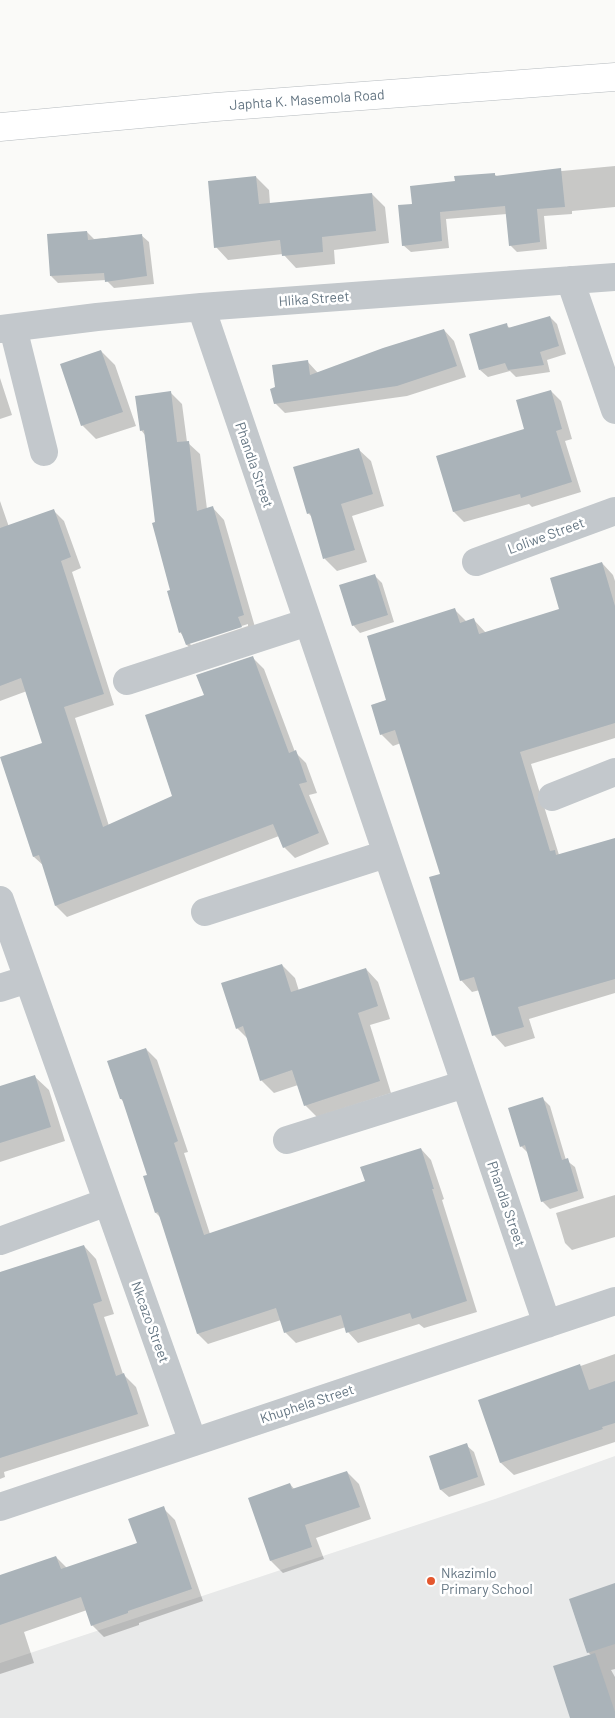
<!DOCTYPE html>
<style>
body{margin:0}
canvas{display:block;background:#fafaf8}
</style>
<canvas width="615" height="1718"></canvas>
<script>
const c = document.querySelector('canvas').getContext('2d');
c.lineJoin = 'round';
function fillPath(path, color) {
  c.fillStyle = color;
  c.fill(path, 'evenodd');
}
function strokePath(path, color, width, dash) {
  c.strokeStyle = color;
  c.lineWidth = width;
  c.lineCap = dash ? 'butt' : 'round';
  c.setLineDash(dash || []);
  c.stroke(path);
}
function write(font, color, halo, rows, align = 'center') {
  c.font = font + ' Barlow,sans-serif';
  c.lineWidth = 5;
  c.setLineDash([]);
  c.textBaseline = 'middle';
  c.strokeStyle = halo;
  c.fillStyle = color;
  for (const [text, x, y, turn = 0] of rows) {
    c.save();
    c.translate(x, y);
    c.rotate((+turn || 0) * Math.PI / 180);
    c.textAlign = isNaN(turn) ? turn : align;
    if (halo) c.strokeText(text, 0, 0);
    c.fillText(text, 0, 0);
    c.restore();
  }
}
const built = new Path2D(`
 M615,1456v262h-615v-55l495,-164z`);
const shadow = new Path2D(`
 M615,166v41l-43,4v3l-28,2 3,33 -30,3 -7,-7 -3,-31 -61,5 3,29 -38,4 -8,-7 11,-40 42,-23 38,-8 4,3z
 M256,177l13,13 1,14 102,-10 13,13 4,36 -55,7 1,14 -39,4 -13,-14 -55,6 -12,-13z
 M87,232l7,7 47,-4 8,7 5,42 -40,4 -8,-8 -48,3 -7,-7z
 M550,317l7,7 9,30 -19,6 3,12 -34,5 -6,-6 -22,6 -8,-7 26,-45 4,3z
 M444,330l10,11 12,36 -59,19 -122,17 -10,-10 1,-15 31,-27 11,12z
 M101,351l14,14 21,61 -40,13 -14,-14z
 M0,378l12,37 -12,4z
 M551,391l10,10 11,38 -7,2 16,51 -49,15 -3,-3 -65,18 -10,-10 -16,-55 88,-27z
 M171,393l11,11 5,38 13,12 7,55 6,-1 11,12 31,107 -57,30 -11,-12 -4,-9 -3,-4 -24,-109 -11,-88 -4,-5zM248,624v2l-57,19 -2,-2z
 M358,449l13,12 13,45 -32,10 15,46 -30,9 -12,-12 -13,-42 -4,-4z
 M0,501l9,26 44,-17 11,11 17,47 -9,4 42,133 -39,13 34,108 65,-30 31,-101 48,-37 11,11 31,83 11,11 11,30 -8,2 20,49 -34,14 -11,-11 -5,-11 -212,81 -11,-11 -12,-40 -10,-9 10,-113 -17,-53 -27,10z
 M602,563l11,12 2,6v157l-84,26 28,91 56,-16v154l-86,26 6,19 -30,9 -11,-12 -14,-45 -8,2 -11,-12 -19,-105 -41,-132 -8,3 -12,-12 7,-33 67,-91 12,12 7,-2 12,13 75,-23z
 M374,575l8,8 12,39 -34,11 -7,-8z
 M282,965l13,13 4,13 67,-22 12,13 12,37 -20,6 21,68 -74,24 -12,-12 -7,-20 -24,8 -13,-13 -13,-41 -11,-11z
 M146,1049l11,11 31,92 -4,1 26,81 156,-52 55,-33 10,11 13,39 -2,1 35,112 -53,16 -5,-4 -61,19 -10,-11 -2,-5 -50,16 -11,-11 -4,-12 -73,24 -10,-10 -37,-116 -5,-5 -11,-36 3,-1 -23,-73 -4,-4z
 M34,1076l15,14 16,51 -65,21v-75z
 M543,1099l7,7 16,54 9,7 9,31 -34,11 -8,-8 -13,-47 -8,-8z
 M615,1195v42l-43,13 -7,-7 -9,-30z
 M84,1246l12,13 18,55 -10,3 19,57 13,13 13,39 -145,46 1,5 -5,2v-194z
 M615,1354v88l-101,33 -13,-12 -21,-62z
 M466,1445l8,7 11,33 -36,12 -8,-7 -11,-33z
 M347,1472l12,12 12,35 -55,19 8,21 -41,14 -12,-12 19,-77 5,6z
 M163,1508l12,12 28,81 -64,22v2l-35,12 -12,-12 -5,-15 -63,22 10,31 -34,11v-98l56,-19 11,11 71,-24z
 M615,1585v84l-4,1 4,7v41h-43l19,-63 -3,-3z`);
const building = new Path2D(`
 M561,168l4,39 -28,2 3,33 -31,4 -4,-40 -65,6 2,29 -40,5 -4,-41 14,-1 -2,-18 45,-5 -1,-5 41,-3v3z
 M256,176l3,28 113,-11 4,38 -54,6 1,15 -41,4 -2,-16 -66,8 -6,-67z
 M87,231l1,9 54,-6 5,42 -42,6 -1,-9 -54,3 -3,-42z
 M550,316l9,30 -19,6 4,13 -36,5 -3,-7 -26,7 -10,-36 38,-11 1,5z
 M444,329l13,37 -60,20 -123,18 -4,-15 5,-2 -3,-22 36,-5 2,15 73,-27z
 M101,350l22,62 -42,14 -21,-62z
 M551,390l11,39 -6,2 16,51 -51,16 -1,-4 -67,18 -17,-56 88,-27 -8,-29z
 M171,391l6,51 12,-1 8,70 16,-5 31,109 -6,2 4,10 -56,18 -5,-13 -2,1 -12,-42 3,-1 -18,-67 3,-1 -11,-92 -4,1 -5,-35z
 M359,448l14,46 -32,10 14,46 -32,9 -13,-46 -3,1 -14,-47z
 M54,509l17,48 -10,4 43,133 -40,13 39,120 69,-31 -27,-81 59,-20 -8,-20 57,-19 36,97 7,-3 11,32 -8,2 20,49 -36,15 -10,-24 -218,82 -16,-51 -6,2 -33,-100 42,-14 -21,-65 -21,8v-158z
 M602,562l13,44v117l-95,29 30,99 5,-1 1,5 59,-17v141l-97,28 6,20 -32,9 -18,-59 -14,4 -31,-104 11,-3 -45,-144 -15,5 -9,-30 15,-5 -19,-64 88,-28 5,15 14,-5 5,16 80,-25 -9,-31z
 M375,574l13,41 -36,11 -13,-41z
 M282,964l9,28 75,-24 12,38 -20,7 22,68 -76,25 -12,-36 -32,11 -17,-55 -7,3 -15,-46z
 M146,1048l32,93 -4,2 30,92 161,-54 -5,-14 61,-19 13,41h-2l35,112 -55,18 -2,-6 -64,20 -5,-18 -57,18 -8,-25 -79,26 -39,-122 -3,1 -12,-37 4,-1 -25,-76h-2l-13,-38z
 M35,1075l16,52 -51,16v-57z
 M543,1097l19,63 6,-2 10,33 -37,11 -16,-57 -5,2 -12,-39z
 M84,1245l18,56 -9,3 23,72 8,-3 14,41 -138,44v-186z
 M580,1364l9,26 26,-9v42l-13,4 1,2 -103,34 -22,-63z
 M467,1443l11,34 -38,13 -11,-34z
 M347,1471l13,36 -55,18 7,22 -42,14 -22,-63 42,-15 2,6z
 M164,1506l28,83 -64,22v2l-37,13 -10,-29 -81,28v-50l56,-19 5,13 76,-26 -9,-24z
 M615,1583v61l-28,9 -18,-54z
 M595,1653l20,59v6h-45l-17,-52z`);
const minor = new Path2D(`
 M570,280l45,130
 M201,307l346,1017
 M13,328l31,124
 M0,329l97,-12 104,-10 414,-30
 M476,562l139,-51
 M127,681l181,-59
 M552,797l63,-25
 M0,900l193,542
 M205,912l181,-58
 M0,988l28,-9
 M287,1140l178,-56
 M0,1241l107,-39
 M0,1507l615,-206`);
const major = new Path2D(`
 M0,127l216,-20 399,-30`);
const markers = [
 [431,1581,5,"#e4572e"]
];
const streetNames = [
 ["Japhta K. Masemola Road",307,100,-4],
 ["Hlika Street",314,299,-4],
 ["Phandla Street",254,465,71],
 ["Loliwe Street",546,536,-20],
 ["Phandla Street",506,1204,71],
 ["Nkcazo Street",150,1322,70],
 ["Khuphela Street",307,1404,-18]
];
const poiNames = [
 ["Nkazimlo",441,1573],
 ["Primary School",441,1589]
];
fillPath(built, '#e8e9e9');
fillPath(shadow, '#0003');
fillPath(building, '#aab3b9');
strokePath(major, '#b5babe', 29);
strokePath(minor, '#c3c8cc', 28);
strokePath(major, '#fff', 28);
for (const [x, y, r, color] of markers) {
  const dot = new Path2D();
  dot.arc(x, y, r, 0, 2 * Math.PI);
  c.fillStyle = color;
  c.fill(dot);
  strokePath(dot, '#fff', 2);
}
write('14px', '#657683', '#fff', streetNames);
write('14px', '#657683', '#fff', poiNames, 'left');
</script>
